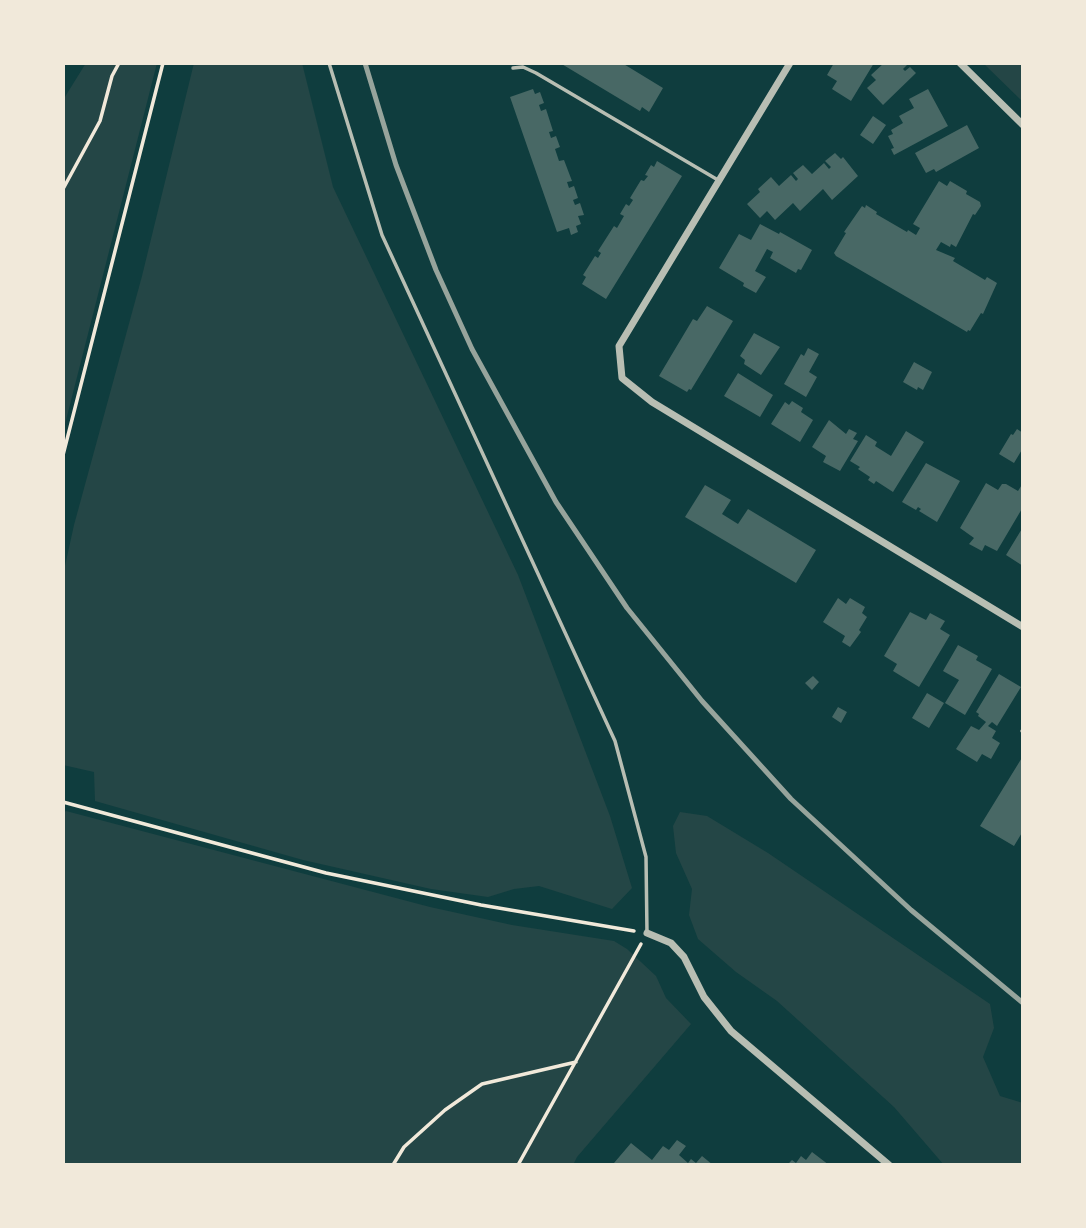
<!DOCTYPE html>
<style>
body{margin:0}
#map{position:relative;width:1086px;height:1228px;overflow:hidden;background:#0f3d3e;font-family:Karla,sans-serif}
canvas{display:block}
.frame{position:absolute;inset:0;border:65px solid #f1e9da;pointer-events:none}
</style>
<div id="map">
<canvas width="1086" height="1228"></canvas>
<div class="frame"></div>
</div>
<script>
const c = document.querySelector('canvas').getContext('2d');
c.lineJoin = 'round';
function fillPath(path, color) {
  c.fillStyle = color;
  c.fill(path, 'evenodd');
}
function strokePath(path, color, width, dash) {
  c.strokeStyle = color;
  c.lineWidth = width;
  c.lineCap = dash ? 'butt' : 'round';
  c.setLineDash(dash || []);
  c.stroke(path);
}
const green = new Path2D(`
 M86,63h71l-94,369v-332z
 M194,63h108l31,124 185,388 92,241 22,72 -20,21 -73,-23 -25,3 -26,8 -57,-8 -128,-29 -208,-59 -1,-29 -31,-7v-190l11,-50 68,-249z
 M983,63h40v39z
 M66,811l364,96 82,18 102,16 13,8 29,27 10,22 25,26 -114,133 -4,8h-510v-352z
 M680,812l27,4 61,37 222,151 4,24 -11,29 17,39 23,7v62h-79l-50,-58 -117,-106 -41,-29 -38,-33 -9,-24 3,-26 -16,-36 -3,-27z`);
const building = new Path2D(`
 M560,63h62l41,25 -14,24 -7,-5 -2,4z
 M834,63h40l-23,38 -19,-12 5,-8 -10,-6z
 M884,63h22l1,2 -4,4 2,2 5,-4 6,6 -33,32 -16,-17 9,-8 -5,-5z
 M533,89l2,5 5,-2 4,11 -5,2 2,6 5,-2 7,22 -4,1 2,6 5,-2 4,11 -5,2 4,12 5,-1 8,21 -5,1 2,6 5,-2 4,12 -5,2 2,5 5,-2 4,12 -6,1 3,8 -5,2 2,6 -7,3 -2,-7 -12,4 -47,-135z
 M928,89l20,37 -54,29 -3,-6 3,-1 -6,-12 5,-2 -2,-4 12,-7 -4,-7 15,-8 -5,-9z
 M873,116l13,9 -13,19 -13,-9z
 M967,125l12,23 -43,24 -2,-3 -8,4 -11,-20z
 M835,153l6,6 2,-2 15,19 -26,24 -9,-11 -23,22 -7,-8 -18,17 -8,-9 -7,7 -13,-14 13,-12 -2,-3 13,-12 8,9 12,-11 5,6 2,-2 -5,-6 10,-8 9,9 12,-11 5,6 2,-2 -6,-6z
 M657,161l25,15 -76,123 -24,-15 4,-7 -3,-2 12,-19 3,2 3,-5 -3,-2 16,-25 3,2 7,-12 -4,-2 6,-10 3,2 4,-6 -3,-2 11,-18 3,1 4,-5 -3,-1 6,-10 3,2z
 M939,181l8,5 3,-5 17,10 -1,3 14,8 1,4 -6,9 -2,-1 -17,33 -5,-3 -1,3 -9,-5 -5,8 19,8 -2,3 32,19 2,-3 10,6 -14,31 -2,-1 -11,18 -2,-1 -1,2 -131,-76 -2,-3 12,-20 -2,-1 18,-26 3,2 1,-3 11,7 -1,2 31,18 1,-2 8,5 4,-7 -7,-4z
 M760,224l19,10 1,-2 32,18 -11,20 -3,-1 -2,4 -26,-15 3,-6 -6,-3 -12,22 11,6 -10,16 -13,-7 1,-3 -25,-15 20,-34 12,6z
 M707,306l26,15 -42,69 -2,-1 -2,3 -28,-16 34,-57 4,2z
 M754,333l26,14 -19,28 -17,-11 1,-4 -5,-4z
 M808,348l11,6 -10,18 8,5 -11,20 -22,-13 17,-30 3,2z
 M914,362l18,10 -9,18 -5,-3 -1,3 -14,-8z
 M738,373l35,22 -13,22 -36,-21z
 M792,401l11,7 -2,4 12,8 -13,22 -29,-18 14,-22 4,3z
 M829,420l17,14 3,-5 8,4 -4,6 5,2 -18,30 -17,-9 3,-6 -14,-9z
 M1017,429l6,4v15l-9,15 -15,-9 12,-20 2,1z
 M906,431l18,11 -31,50 -17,-11 -2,3 -6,-4 2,-3 -12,-8 2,-2 -10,-6 16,-26 11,7 -2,4 16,10z
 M926,463l34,18 -23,41 -18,-11 2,-2 -3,-2 -2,3 -14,-8z
 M986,483l12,7 4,-6h4l12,7 5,-8v24l-26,44 -12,-6 -3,6 -13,-7 5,-6 -14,-10z
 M705,485l26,15 -9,14 16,10 10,-15 68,41 -20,33 -111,-66z
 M1023,527v39l-17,-11z
 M838,598l8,6 4,-6 15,9 -3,6 5,4 -8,13 2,2 -11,15 -8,-5 3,-6 -22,-14z
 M910,612l16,8 4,-7 15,8 -5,8 10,6 -31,52 -26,-16 4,-7 -13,-8z
 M958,645l20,11 -2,4 16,9 -27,46 -20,-12 14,-23 -16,-9z
 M999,674l22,13 -24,39 -5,-4 -4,4 8,5 -4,7 8,5 -9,16 -9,-5 -5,8 -21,-13 15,-23 8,4 7,-8 -8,-6 1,-2 -3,-2z
 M813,676l6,6 -7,8 -7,-7z
 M927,693l17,10 -15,25 -17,-10z
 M838,707l9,5 -6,11 -9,-6z
 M1023,756v75l-9,15 -34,-20z
 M677,1140l9,6 -7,9 9,8 3,-4 5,4 6,-7 11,9 -99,-2 17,-20 21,17 11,-14 6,4z
 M812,1152l17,13h-42l5,-5 4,3 5,-7 5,4z`);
const path = new Path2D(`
 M63,189l37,-68 12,-45 7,-13
 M63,455l100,-392
 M63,802l263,71 155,32 153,26
 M393,1165l11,-18 41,-37 37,-26 94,-22
 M518,1165l123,-221`);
const service = new Path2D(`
 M329,63l53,172 233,506 31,116 1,76
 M513,68l10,-1 13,6 182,107
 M1022,731l1,1`);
const minor = new Path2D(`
 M790,63l-171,283 3,32 30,24 371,225
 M960,63l63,62
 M647,933l24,10 13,14 20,40 27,34 158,134`);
const rail = new Path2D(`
 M365,63l31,102 40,105 36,79 84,153 71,106 75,93 89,98 120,111 112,93`);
fillPath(green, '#244646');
fillPath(building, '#486865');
strokePath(path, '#f1e9da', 3.5);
strokePath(service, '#b8beb3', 3.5);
strokePath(minor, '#b8beb3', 7);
strokePath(rail, '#97a49c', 5);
</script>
